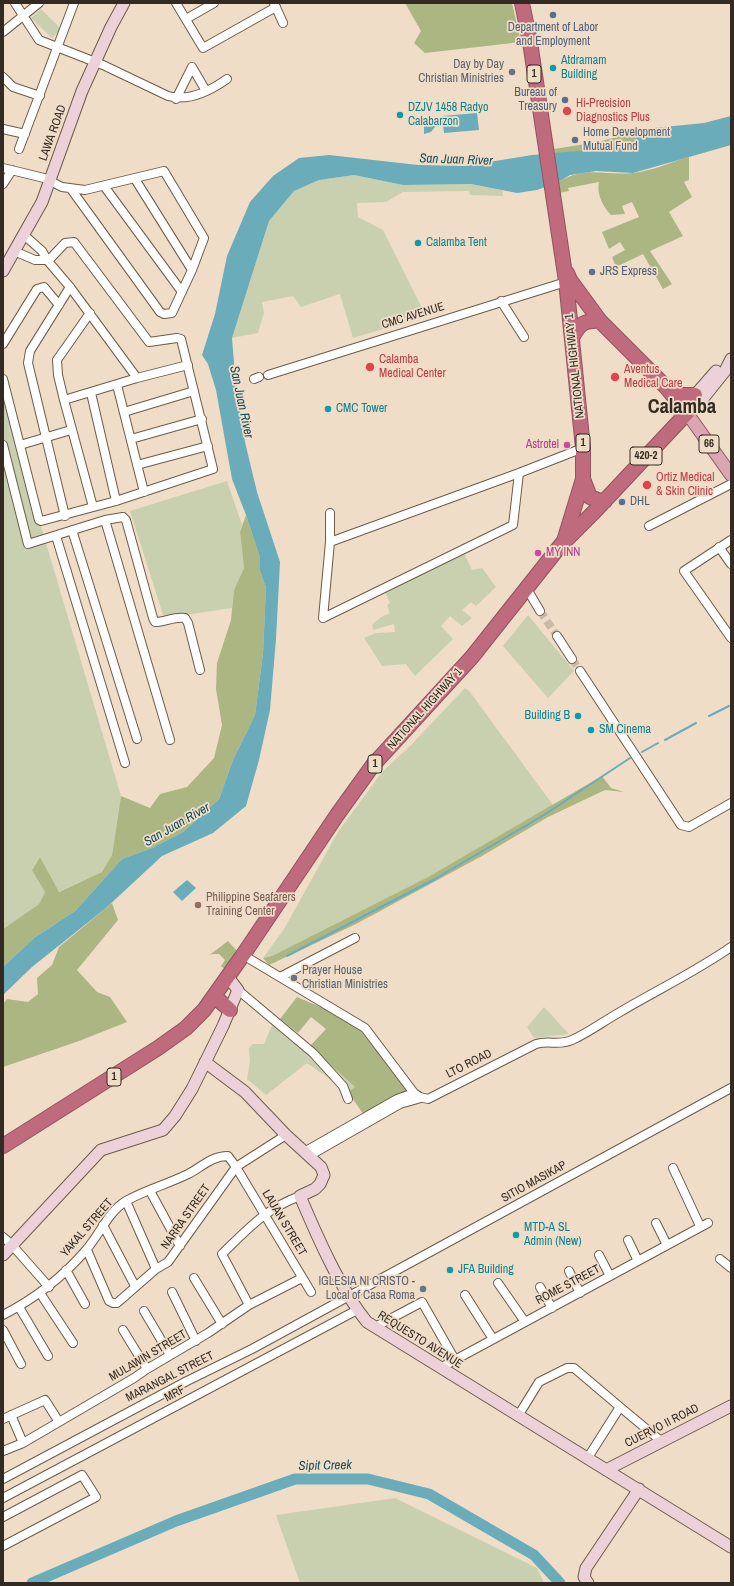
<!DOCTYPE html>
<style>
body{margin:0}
#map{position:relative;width:734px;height:1586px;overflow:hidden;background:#f0ddc8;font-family:"Archivo Narrow",sans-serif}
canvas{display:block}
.frame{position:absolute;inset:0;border:4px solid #332b23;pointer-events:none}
</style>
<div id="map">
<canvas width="734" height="1586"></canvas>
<div class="frame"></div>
</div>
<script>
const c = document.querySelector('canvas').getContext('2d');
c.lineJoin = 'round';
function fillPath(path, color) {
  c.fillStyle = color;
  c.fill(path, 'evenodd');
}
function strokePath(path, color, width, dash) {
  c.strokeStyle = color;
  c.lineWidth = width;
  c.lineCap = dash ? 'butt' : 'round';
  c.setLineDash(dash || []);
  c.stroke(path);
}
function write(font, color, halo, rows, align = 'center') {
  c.font = font + ' "Archivo Narrow",sans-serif';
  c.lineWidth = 3.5;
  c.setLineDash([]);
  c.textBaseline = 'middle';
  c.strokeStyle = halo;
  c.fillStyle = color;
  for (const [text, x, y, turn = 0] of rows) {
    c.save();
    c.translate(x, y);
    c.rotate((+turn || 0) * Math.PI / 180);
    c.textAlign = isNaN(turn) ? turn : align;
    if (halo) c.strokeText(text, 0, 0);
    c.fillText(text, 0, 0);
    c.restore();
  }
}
const green = new Path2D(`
 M41,9l20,20 -9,9 -21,-20z
 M354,175l49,10 68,-1 31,6 1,6 -33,-1 -1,-4 -66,1 -17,10 -29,1 1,14 25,13 43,86 -73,22 -13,-44 -39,13 -8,-11 -31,6 2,11 -6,20 -26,5 37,-117 25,-30 25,-11z
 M3,398l118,398 -9,59 -10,17 -44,20 -18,-35 -8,12 13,23 -6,12 -36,25z
 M227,481l15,44 -2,7 4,36 -10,22 -2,18 -68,10 -34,-107z
 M463,551l9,19 10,-2 14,19 -20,19 -5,-4 -9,8 10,8 -10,8 -12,-10 -9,10 12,13 -38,37 -9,-12 -24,2 -18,-28 12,-5 19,-1 -1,-8 -21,6 -1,-5 9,-8 9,-4 -3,-8 3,-2 -6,-13z
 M528,615l46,56 -26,27 -45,-52z
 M465,688l5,4 83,113 -125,72 -156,79 -9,2 21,-29 54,-97 44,-60 29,-27z
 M544,1007l25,27 -35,4 -7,-11z
 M273,1023l40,24 42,40 -7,5 -41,-29 -41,32 -19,-16 3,-18 -1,-12 3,-5h12z
 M395,1498l142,70 7,15h-244l-24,-68z`);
const forest = new Path2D(`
 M405,3h107l9,39 -96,11 -11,-10 7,-12z
 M644,129l-11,12 -45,9 -33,4 -1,-5 44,-7z
 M689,157v23l-5,2 8,15 -23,15 14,24 -33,15 22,33 -9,5 -20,-35 -27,13 -4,-10 13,-7 -5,-8 -11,7 -7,-17 37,-15 -7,-15 -10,4 3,8 -14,1c-8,-8 -15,-22 -12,-33l-31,6 1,3 -10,2 -1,-11c28,-17 46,-6 75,-9 19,-2 38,-11 56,-16z
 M246,515l14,43v13l6,17 -3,65 -8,62 -22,45 -14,39 -36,33 -31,16 -30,11 -47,52 -41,27 -31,29v-38l36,-25 6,-12 -13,-22 8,-13 19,35 43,-20 10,-17 9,-59 29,12 10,-14 27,-7 27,-29 8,-33 -6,-36 1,-26 14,-43 3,-30 10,-22 -4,-36z
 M602,776l9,12 13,4 -19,-2 -57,27 -66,39 -126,68 -87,41 -6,-7 9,-2 156,-79z
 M112,903l6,17 -41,50 20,22 13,5 17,25 -48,19 -76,26v-63l4,-5 21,3 10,-8 -1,-16 15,-13 7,-18z
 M228,941l9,10 -11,19 -5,-4 4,-6 -6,-6h-7l-4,2z
 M297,997l35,15 28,18 56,69 -50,19 -18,-26 7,-5 -45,-41 16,-17 -15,-12 -13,16 -18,-14z`);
const water = new Path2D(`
 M477,113l2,17 -35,3 -2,-17z
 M731,116v29l-98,28 -37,-2 -26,4 -12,7 -21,8 -20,3 -46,-9 -68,1 -49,-10 -35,5 -25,11 -25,30 -37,117 4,49 9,55 12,50 23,70 -4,77 -6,71 -11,50 -13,46 -33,27 -51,23 -56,52 -74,59 -29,28v-28l31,-29 41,-27 47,-52 30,-11 31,-16 36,-33 14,-39 22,-45 8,-62 3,-65 -6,-17v-13l-14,-43 -14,-36 -16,-89 -8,-26 -6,-9 13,-41 12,-58 23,-54 23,-26 26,-18 30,-3 89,10 47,1 67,-11 56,-5 45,-9 11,-12 60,-6z
 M428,118l6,4 1,5 -4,5 -7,2v-12z
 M187,880l9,8 -14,13 -9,-9z`);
const stream = new Path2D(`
 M709,716l20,-10
 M665,740l31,-17
 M642,752l16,-9
 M287,956l148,-77 109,-64 86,-57`);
const river = new Path2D(`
 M32,1583l144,-62 119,-42h73l61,15 105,61 26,28`);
const streetTunnel = new Path2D(`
 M540,611l17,25
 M572,659l8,12`);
const street = new Path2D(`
 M15,3l24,37 64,25 65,31c21,6 42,-5 59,-17
 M176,3l27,45 73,-41
 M274,3l9,20
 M186,19l28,-16
 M3,32l36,-29
 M192,67l14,24
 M3,77l10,10 27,9
 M176,99l16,-32
 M3,129l22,5
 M19,149l55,-146
 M3,168l41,10 18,9 23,3 79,-19 40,67 -12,32 -20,43 -8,1 -4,-2 -89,-123
 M135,179l57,91
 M3,184l9,-14
 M104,186l78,106
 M24,235l18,16 5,9 23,27 67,91
 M14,251l21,9h12
 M501,301l23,36
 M90,313l-33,47 1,15 6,25 29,107
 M3,344l34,-55 7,-2 15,18
 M268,375l301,-94
 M3,379l36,141 2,1 75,-20 97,-32 -32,-130 -4,-1 -28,4 -75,-100 -9,1 -17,18
 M254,379l5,-2
 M117,385l27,107
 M91,393l25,108
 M64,400l73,-22 51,-13
 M124,412l70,-21
 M131,439l71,-20
 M3,445l25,99 77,-24 18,-3 3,3 27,98 2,4c10,0 20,-6 30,-4l3,5 12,47
 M20,445l51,-15
 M137,465l71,-19
 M65,516l-37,-153 2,-12 40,-64
 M105,520l65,220
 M649,526l82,-42
 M72,530l65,209
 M56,536l69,227
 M731,540l-47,31 47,67
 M330,542l189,-69 64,-25
 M719,547l12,17
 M527,589l13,22
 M323,618l190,-93 6,-52
 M323,618l7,-76v-29
 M557,636l15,23
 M580,671l101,154 8,2 42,-24
 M243,955l122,73 49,65 6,4 8,2 108,-55c13,-4 23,2 36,-4 16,-7 32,-19 48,-28 37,-22 75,-40 111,-65
 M280,977l75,-39
 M238,990l75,63 30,33 5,13
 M304,1152l93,-53 17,-6
 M309,1156l91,-52 21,-6
 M673,1168l27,58
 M150,1191l30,55
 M126,1201l30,68
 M656,1223l11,22
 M103,1225l32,61
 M3,1237l9,8 37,42
 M628,1240l10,21
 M87,1250l22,51 4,2h4l39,-34 12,-7 68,-95 50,-32
 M599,1255l11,21
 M720,1259l11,9
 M66,1270l19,34
 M569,1271l11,22
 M194,1278l28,46
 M498,1283l27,39
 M540,1287l12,21
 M172,1292l24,49
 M40,1293l33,50
 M465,1295l28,44
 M249,1305l-27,-51c26,-25 43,-45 78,-58
 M19,1307l29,49
 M144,1311l26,44
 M3,1315c31,-16 60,-38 83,-65 14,-16 22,-38 40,-49 19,-11 42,-17 62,-27 14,-7 23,-18 40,-18l8,11 75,125
 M375,1327l47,-25 33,58
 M3,1330l18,34
 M123,1330l24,39
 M440,1368l268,-145
 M620,1407l41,34
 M11,1415l12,28
 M518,1416l21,-34 28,-14h7l46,39 -33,52
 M3,1419l42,-19 14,22
 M3,1451l20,-8 111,-65 13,-9 61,-36 41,-28 53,-27
 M3,1479l184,-98 65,-32 479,-261
 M3,1498l354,-188
 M3,1517l79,-42 14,22 -93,49`);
const secondary = new Path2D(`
 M3,271l39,-69 40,-111 29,-64 13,-24
 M692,402l3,-7 21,-24
 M687,413l10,-7 28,-35 6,-12
 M205,1062l40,30 41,43 35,32 3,8 -4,9 -5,5 -15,7c17,40 40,93 67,126l364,225
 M3,1255l98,-105 62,-20 12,-14 17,-27 31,-63 15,-36 -10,-13
 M606,1470l125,-64
 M588,1583l-4,-6 2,-9 53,-79`);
const primary = new Path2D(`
 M687,413l44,62`);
const highway = new Path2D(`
 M572,338c7,-14 12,-18 28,-17
 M668,388l12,7h15
 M583,479l7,18 10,4h5
 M566,540l30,-30 91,-97 -21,-26 -66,-66 -30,-41 -3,-7
 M214,996l16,14
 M3,1146l155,-98 28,-20 18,-18 39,-55 94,-140 36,-50 99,-108 92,-116 19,-62v-31l-17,-167 -36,-239 -8,-39`);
const markers = [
 [553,15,4,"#5c6f8a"],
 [553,68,4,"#0f9aa8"],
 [512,72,4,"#6b7280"],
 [565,100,4,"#5c6f8a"],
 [567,111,5,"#e0444e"],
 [400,115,4,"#0f9aa8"],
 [575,140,4,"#5c6f8a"],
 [418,243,4,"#0f9aa8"],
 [592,272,4,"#5c6f8a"],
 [370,367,5,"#e0444e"],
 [615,377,5,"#e0444e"],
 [328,409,4,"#0f9aa8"],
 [567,445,4,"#d1479c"],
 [647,485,5,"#e0444e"],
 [622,502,4,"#5c6f8a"],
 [538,553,4,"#d1479c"],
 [578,716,4,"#0f9aa8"],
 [591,730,4,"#0f9aa8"],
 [198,905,4,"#8d6e63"],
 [294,978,4,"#6b7280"],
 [516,1235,4,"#0f9aa8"],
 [450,1270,4,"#0f9aa8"],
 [423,1289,4,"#6b7280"]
];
const shields = [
 [534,74,14],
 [583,443,14],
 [709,444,20],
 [646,456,32],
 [375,764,14],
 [114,1077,14]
];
const shieldNames = [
 ["1",534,74],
 ["1",583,443],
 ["66",709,444],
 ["420-2",646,456],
 ["1",375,764],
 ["1",114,1077]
];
const serviceNames = [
 ["Department of Labor",553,28,"center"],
 ["and Employment",553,42,"center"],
 ["Bureau of",557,93,"right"],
 ["Treasury",557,107,"right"],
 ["Home Development",583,133],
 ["Mutual Fund",583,147],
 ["JRS Express",600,272],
 ["DHL",630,502]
];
const cultureNames = [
 ["Atdramam",561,61],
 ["Building",561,75],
 ["DZJV 1458 Radyo",408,108],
 ["Calabarzon",408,122],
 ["Calamba Tent",426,243],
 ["CMC Tower",336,409],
 ["Building B",570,716,"right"],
 ["SM Cinema",599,730],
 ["MTD-A SL",524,1228],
 ["Admin (New)",524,1242],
 ["JFA Building",458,1270]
];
const worshipNames = [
 ["Day by Day",504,65],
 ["Christian Ministries",504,79],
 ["Prayer House",302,971,"left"],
 ["Christian Ministries",302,985,"left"],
 ["IGLESIA NI CRISTO -",415,1282],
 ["Local of Casa Roma",415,1296]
];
const healthNames = [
 ["Hi-Precision",576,104],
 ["Diagnostics Plus",576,118],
 ["Calamba",379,360],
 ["Medical Center",379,374],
 ["Aventus",624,370],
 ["Medical Care",624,384],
 ["Ortiz Medical",656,478],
 ["& Skin Clinic",656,492]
];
const streetNames = [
 ["LAWA ROAD",53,133,-70],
 ["CMC AVENUE",413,316,-17],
 ["NATIONAL HIGHWAY 1",575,366,-96],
 ["NATIONAL HIGHWAY 1",425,709,-48],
 ["LTO ROAD",469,1064,-27],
 ["SITIO MASIKAP",534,1182,-29],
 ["NARRA STREET",186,1217,-55],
 ["LAUAN STREET",284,1223,59],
 ["YAKAL STREET",87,1228,-49],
 ["ROME STREET",568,1285,-28],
 ["REQUESTO AVENUE",420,1340,32],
 ["MULAWIN STREET",148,1356,-31],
 ["MARANGAL STREET",170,1377,-27],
 ["MRF",175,1394,-28],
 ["CUERVO II ROAD",662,1426,-27]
];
const hotelNames = [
 ["Astrotel",559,445],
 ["MY INN",546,553,"left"]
];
const educationNames = [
 ["Philippine Seafarers",206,898],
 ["Training Center",206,912]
];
const waterNames = [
 ["San Juan River",456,160,2],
 ["San Juan River",241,402,78],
 ["San Juan River",177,825,-30],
 ["Sipit Creek",325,1466,-1]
];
const townNames = [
 ["Calamba",682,408]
];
fillPath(green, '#c8d0af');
fillPath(forest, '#abb683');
fillPath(water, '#6aacb9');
strokePath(stream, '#6aacb9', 2);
strokePath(river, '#6aacb9', 11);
strokePath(streetTunnel, '#cab9a7', 8, [8, 4]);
strokePath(street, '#6c5b49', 10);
strokePath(secondary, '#6c5b49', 13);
strokePath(primary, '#8f545e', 14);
strokePath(highway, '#8f545e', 16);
strokePath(street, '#fff', 8);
strokePath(secondary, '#ecd2d8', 11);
strokePath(primary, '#d9a6b2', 12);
strokePath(highway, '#c06a7e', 14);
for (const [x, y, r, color] of markers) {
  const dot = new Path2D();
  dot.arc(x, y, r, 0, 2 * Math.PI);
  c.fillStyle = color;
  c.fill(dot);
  strokePath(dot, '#f0ddc8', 1.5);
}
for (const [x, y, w] of shields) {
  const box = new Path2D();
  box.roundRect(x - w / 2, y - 9, w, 18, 3);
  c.fillStyle = '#f0ddc8';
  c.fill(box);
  strokePath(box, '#332b23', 1);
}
write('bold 11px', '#332b23', null, shieldNames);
write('12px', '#4e5e75', '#f0ddc8', serviceNames, 'left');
write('12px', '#0d838f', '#f0ddc8', cultureNames, 'left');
write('12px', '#5b616d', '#f0ddc8', worshipNames, 'right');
write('12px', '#be3a42', '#f0ddc8', healthNames, 'left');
write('12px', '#332b23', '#f0ddc8', streetNames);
write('12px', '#b23c85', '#f0ddc8', hotelNames, 'right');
write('12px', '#785e54', '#f0ddc8', educationNames, 'left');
write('italic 13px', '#124c57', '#f0ddc8', waterNames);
write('bold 20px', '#332b23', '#f0ddc8', townNames);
</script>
